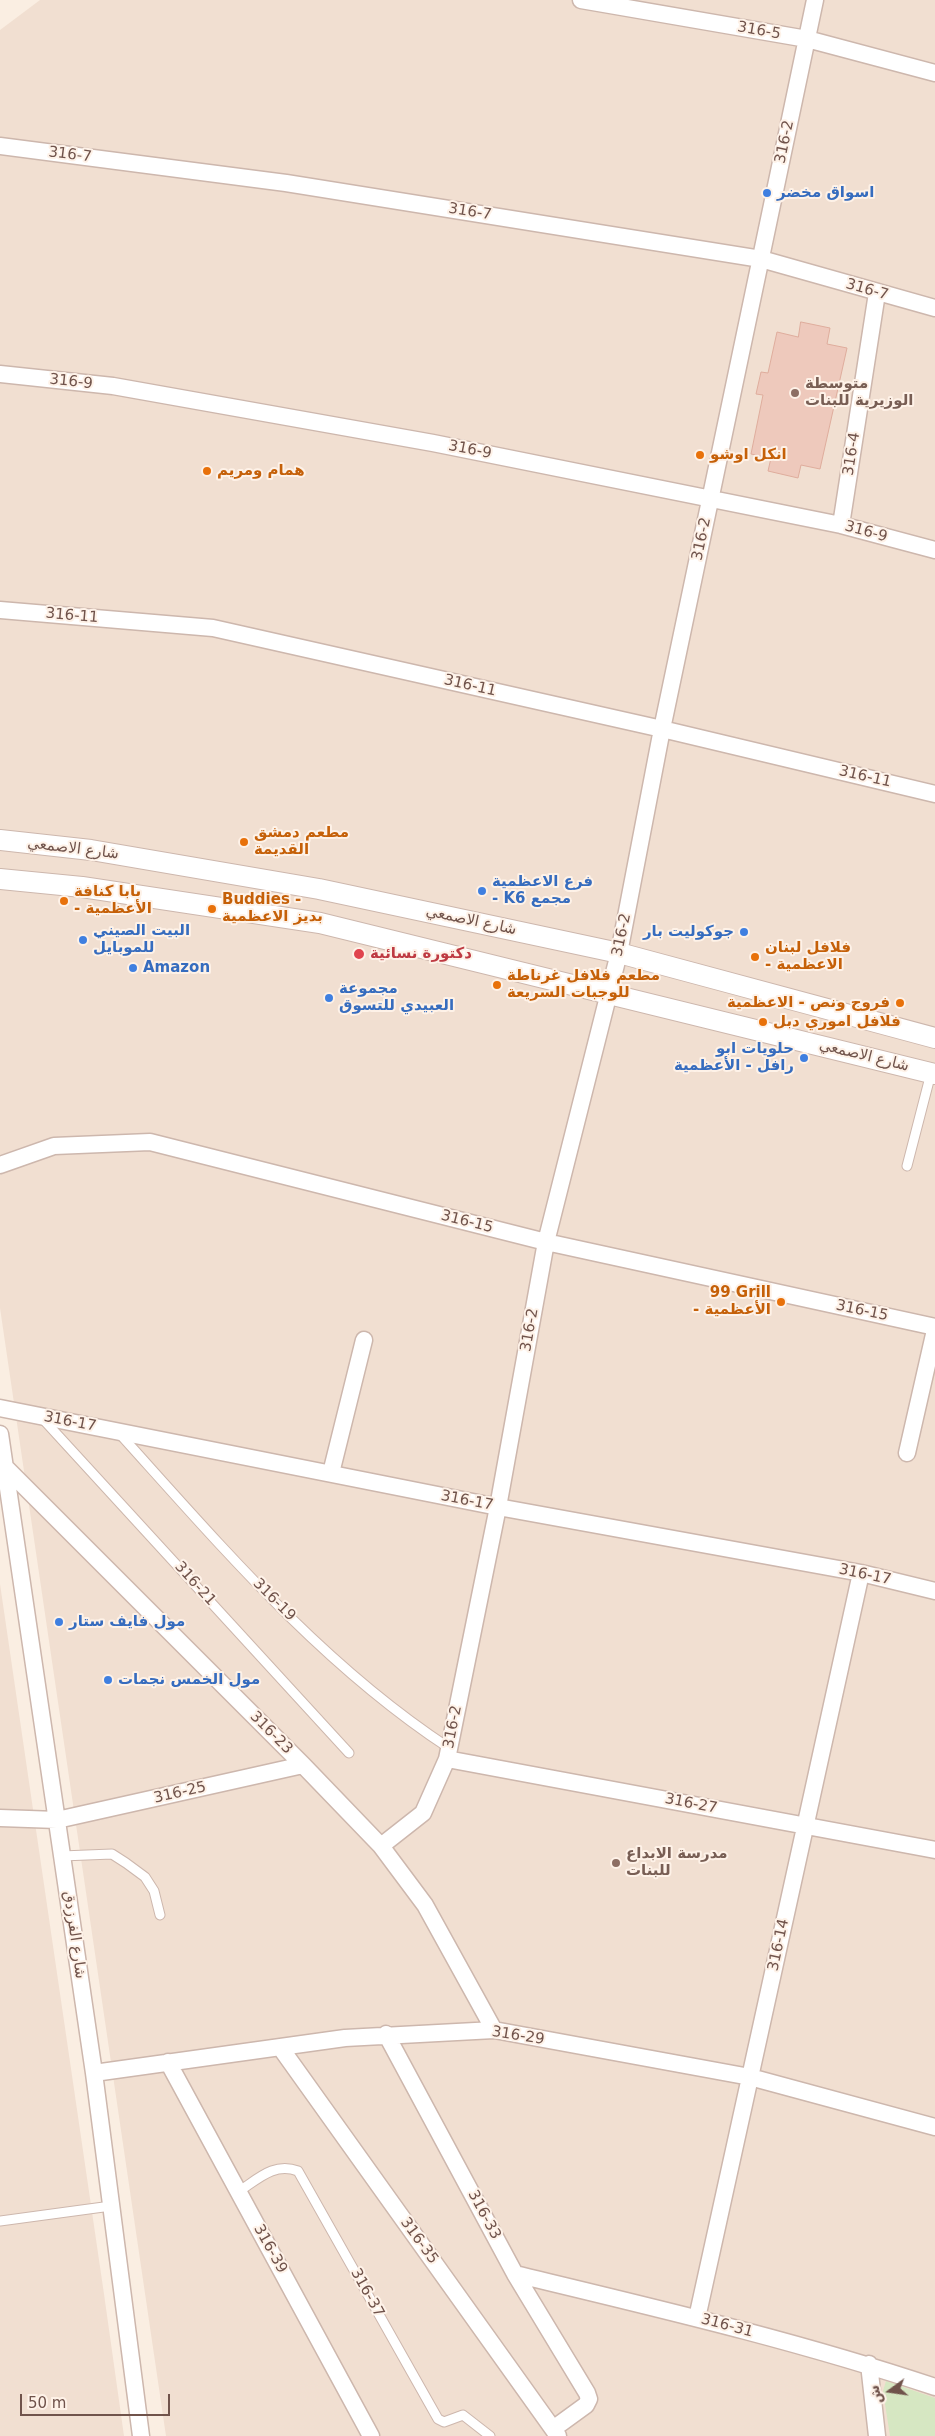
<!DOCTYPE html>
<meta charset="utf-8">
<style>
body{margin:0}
#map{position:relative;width:935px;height:2436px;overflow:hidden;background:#faeee2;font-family:"DejaVu Sans",Cairo,sans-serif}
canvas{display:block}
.north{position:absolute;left:865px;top:2366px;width:50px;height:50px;-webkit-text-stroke:4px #fef2e8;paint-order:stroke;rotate:256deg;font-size:14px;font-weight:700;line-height:20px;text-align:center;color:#70534b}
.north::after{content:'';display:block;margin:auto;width:18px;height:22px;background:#70534b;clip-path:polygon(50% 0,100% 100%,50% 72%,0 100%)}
.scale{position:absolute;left:20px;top:2394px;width:150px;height:22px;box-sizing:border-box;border:2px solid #70534b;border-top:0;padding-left:6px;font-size:15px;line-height:18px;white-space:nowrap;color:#70534b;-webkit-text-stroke:4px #fef2e8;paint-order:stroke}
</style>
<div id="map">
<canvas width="935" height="2436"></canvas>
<div class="north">ش</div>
<div class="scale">50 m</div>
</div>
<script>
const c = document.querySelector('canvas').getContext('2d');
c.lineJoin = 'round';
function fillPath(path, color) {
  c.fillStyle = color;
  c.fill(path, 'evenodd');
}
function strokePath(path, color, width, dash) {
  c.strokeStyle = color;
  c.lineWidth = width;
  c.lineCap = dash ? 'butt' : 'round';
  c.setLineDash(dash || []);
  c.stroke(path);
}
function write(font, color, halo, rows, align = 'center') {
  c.font = font + ' "DejaVu Sans",Cairo,sans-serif';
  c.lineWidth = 4;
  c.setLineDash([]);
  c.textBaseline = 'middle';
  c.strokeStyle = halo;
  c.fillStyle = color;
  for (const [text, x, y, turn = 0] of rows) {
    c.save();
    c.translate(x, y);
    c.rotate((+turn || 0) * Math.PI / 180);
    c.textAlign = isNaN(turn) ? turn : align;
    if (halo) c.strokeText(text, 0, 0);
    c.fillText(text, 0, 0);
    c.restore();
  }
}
const residential = new Path2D(`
 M40,0h895v2436h-769l-166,-1128v-1278z
 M0,1584l104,710 20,142h-124z`);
const green = new Path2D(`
 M886,2381l49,17v38h-45l-7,-45z`);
const building = new Path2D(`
 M801,322l29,6 -3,16 20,4 -27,121 -19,-4 -3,13 -30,-7 3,-13 -20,-4 12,-59 -7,-1 5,-22 7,1 9,-41 21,5z`);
const service = new Path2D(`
 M907,1166l24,-93
 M42,1418l307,335
 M119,1433c102,113 202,231 330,315
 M62,1856l50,-2 14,9 19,14 9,14 6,24
 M238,2192c20,-13 36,-30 60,-21l140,248 6,3 19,-7 27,21
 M0,2221l111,-15`);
const minor = new Path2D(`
 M581,0l226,39 128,34
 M0,146l286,37 475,76 174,49
 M0,374l113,12 320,57 408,82 94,25
 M841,525l36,-232
 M0,610l213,18 449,101 273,65
 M0,1165l54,-19 96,-4 396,100 389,85
 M0,1408l498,99 363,66 74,18
 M0,1434l94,639 47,363
 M907,1453l28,-123
 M6,1468l297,297 78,81 44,59 69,125
 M331,1473l33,-133
 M447,1759l488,91
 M0,1818l57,2 246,-55
 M381,1846l42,-33 24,-54 51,-252 48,-265 73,-289 43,-224 153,-729
 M386,2034l129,240 72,119 2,6 -3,6 -33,24
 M280,2047l278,389
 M168,2062l203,374
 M94,2073l251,-35 149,-8 256,47 185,50
 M515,2274c141,34 283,67 420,113
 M697,2318l164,-745
 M869,2364l8,72`);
const tertiary = new Path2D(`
 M0,840l91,10 228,39 300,64 316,85
 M0,879l82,8 238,36 615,151`);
const markers = [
 [767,193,5,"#3f7fe0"],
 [795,393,5,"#8d6e63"],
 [700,455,5,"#e8710a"],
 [207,471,5,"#e8710a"],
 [244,842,5,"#e8710a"],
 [482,891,5,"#3f7fe0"],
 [64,901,5,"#e8710a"],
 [212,909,5,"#e8710a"],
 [744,932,5,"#3f7fe0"],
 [83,940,5,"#3f7fe0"],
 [359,954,6,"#e0444e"],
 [755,957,5,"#e8710a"],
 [133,968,5,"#3f7fe0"],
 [497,985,5,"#e8710a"],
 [329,998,5,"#3f7fe0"],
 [900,1003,5,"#e8710a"],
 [763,1022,5,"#e8710a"],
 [804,1058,5,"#3f7fe0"],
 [781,1302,5,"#e8710a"],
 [59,1622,5,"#3f7fe0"],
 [108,1680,5,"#3f7fe0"],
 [616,1863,5,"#8d6e63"]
];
const streetNames = [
 ["316-5",759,31,10],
 ["316-2",785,142,-78],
 ["316-7",70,155,7],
 ["316-7",470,212,9],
 ["316-7",867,290,16],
 ["316-9",71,382,6],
 ["316-9",470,450,11],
 ["316-4",852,454,-81],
 ["316-9",866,532,15],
 ["316-2",702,539,-78],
 ["316-11",72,616,5],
 ["316-11",470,686,13],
 ["316-11",865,777,13],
 ["شارع الاصمعي",73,849,7],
 ["شارع الاصمعي",471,921,12],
 ["316-2",622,935,-78],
 ["شارع الاصمعي",864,1056,14],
 ["316-15",467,1222,14],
 ["316-15",862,1311,12],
 ["316-2",530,1330,-80],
 ["316-17",70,1422,11],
 ["316-17",467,1501,11],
 ["316-17",865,1575,12],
 ["316-21",195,1584,48],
 ["316-19",274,1600,45],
 ["316-2",453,1727,-79],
 ["316-23",271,1733,45],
 ["316-25",180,1793,-13],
 ["316-27",691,1804,11],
 ["شارع الفرزدق",74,1935,82],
 ["316-14",779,1945,-78],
 ["316-29",518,2036,9],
 ["316-33",484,2215,62],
 ["316-35",419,2241,54],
 ["316-39",270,2249,61],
 ["316-37",367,2293,61],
 ["316-31",727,2326,15]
];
const shopNames = [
 ["اسواق مخضر",777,193],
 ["فرع الاعظمية",492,882],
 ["- K6 مجمع",492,899],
 ["البيت الصيني",93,931],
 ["للموبايل",93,948],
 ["جوكوليت بار",734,932,"right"],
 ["Amazon",143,968],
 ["مجموعة",339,989],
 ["العبيدي للتسوق",339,1006],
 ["حلويات ابو",794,1049,"right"],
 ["رافل - الأعظمية",794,1066,"right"],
 ["مول فايف ستار",69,1622],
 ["مول الخمس نجمات",118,1680]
];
const educationNames = [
 ["متوسطة",805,384],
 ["الوزيرية للبنات",805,401],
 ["مدرسة الابداع",626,1854],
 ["للبنات",626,1871]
];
const foodNames = [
 ["انكل اوشو",710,455],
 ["همام ومريم",217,471],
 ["مطعم دمشق",254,833],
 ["القديمة",254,850],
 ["بابا كنافة",74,892],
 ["- الأعظمية",74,909],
 ["Buddies -",222,900],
 ["بديز الاعظمية",222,917],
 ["فلافل لبنان",765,948],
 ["- الاعظمية",765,965],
 ["مطعم فلافل غرناطة",507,976],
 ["للوجبات السريعة",507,993],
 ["فروج ونص - الاعظمية",890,1003,"right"],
 ["فلافل اموري دبل",773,1022],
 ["99 Grill",771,1293,"right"],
 ["- الأعظمية",771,1310,"right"]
];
const healthNames = [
 ["دكتورة نسائية",370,954]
];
fillPath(residential, '#f1dfd1');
fillPath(green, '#d6e7c2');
fillPath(building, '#eec9bc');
strokePath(building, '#dfad9d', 1);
strokePath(service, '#cdb7ad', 11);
strokePath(minor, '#cdb7ad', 19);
strokePath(tertiary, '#cdb7ad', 22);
strokePath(service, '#fff', 9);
strokePath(minor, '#fff', 16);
strokePath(tertiary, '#fff', 20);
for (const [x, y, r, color] of markers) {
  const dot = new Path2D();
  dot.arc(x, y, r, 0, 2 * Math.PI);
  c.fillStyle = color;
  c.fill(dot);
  strokePath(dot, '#fef2e8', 2);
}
write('15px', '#70534b', '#fef2e8', streetNames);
write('bold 15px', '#366cbe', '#fef2e8', shopNames, 'left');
write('bold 15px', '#785e54', '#fef2e8', educationNames, 'left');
write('bold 15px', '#c56008', '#fef2e8', foodNames, 'left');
write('bold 15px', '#be3a42', '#fef2e8', healthNames, 'left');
</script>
